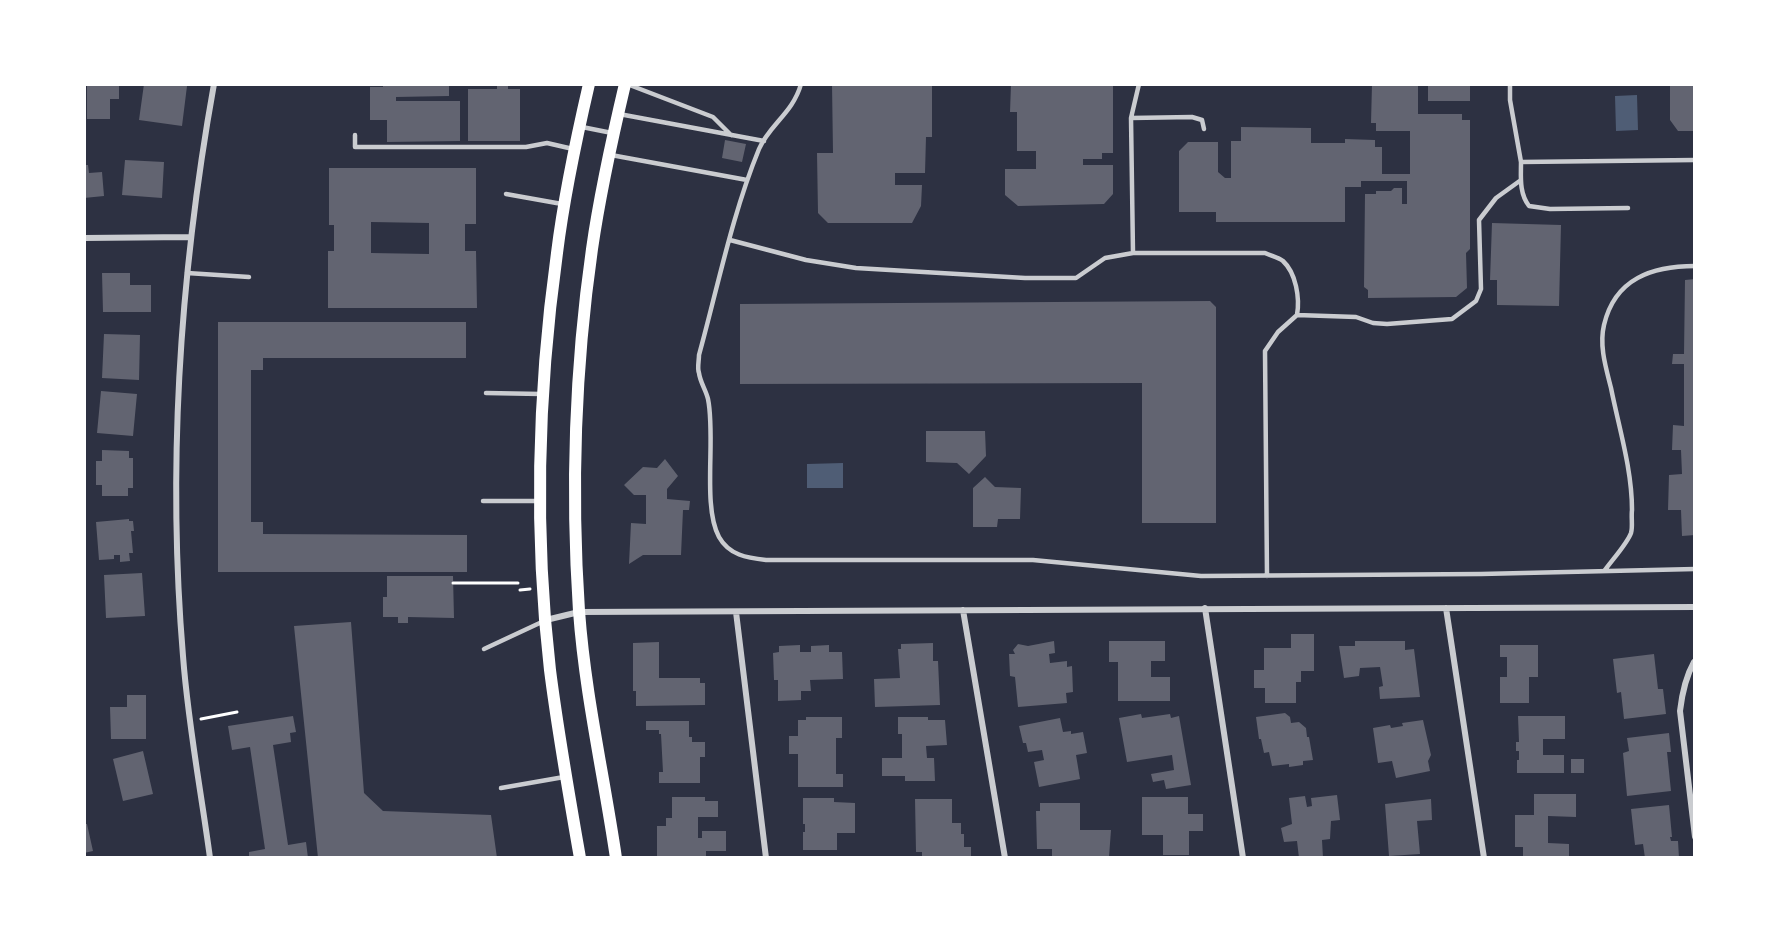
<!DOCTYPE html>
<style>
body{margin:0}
#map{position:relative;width:1779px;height:942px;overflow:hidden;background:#2d3142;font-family:Karla,sans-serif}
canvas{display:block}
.frame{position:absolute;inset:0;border:86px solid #fff;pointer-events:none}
</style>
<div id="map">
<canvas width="1779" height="942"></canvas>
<div class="frame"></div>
</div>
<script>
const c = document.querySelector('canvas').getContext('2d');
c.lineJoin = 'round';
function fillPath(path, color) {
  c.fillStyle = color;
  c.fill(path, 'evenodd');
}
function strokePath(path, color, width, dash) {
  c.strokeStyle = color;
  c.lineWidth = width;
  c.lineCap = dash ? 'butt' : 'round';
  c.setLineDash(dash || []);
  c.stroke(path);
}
const water = new Path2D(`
 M1637,95l1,35 -22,1 -1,-35z
 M843,463v25h-36v-24z`);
const building = new Path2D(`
 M87,84h32v15h-9v20h-23z
 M144,84l43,2 -5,40 -43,-6z
 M383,84h66v12l-53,1v4h64v40l-73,1v-22h-17v-33h13z
 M497,84h11v5h12v52h-52v-52h29z
 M832,84h100v53h-6l-1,36h-30v12h27l-1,21 -9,17h-84l-10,-10 -1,-60h16z
 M1011,84h102v69h-11v6h-19v6h30v29l-9,10 -86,2 -13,-11v-26h31v-18h-19v-39h-7z
 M1372,84h46v30h44v6h8v129l-4,4 1,35 -11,9 -88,1v-8l-4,-3 1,-93h11v-3h15l3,-3h8v16h5v-23h-46v6h-16v35h-129v-10h-37v-61l9,-9h30v30l7,6h6v-37h10v-14l70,1v15h34v-4l30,1v7h7v27h28v-43h-34v-8h-5z
 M1428,84h42v17h-42z
 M1670,84h25v47h-17l-8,-11z
 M725,140l21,4 -4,18 -20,-4z
 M125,160l39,2 -2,36 -40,-3z
 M84,165h4l1,8 13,-1 2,24 -20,2z
 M329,168h147v56h-11v27h11l1,57h-149v-57h6v-26h-5zM371,222l58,1v31l-58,-1z
 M1492,223l69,2 -2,81 -62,-1v-25h-7z
 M102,273h28v12h21v27h-48z
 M1695,279v256l-13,1 -1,-26h-13l1,-35 13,-1 -1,-24h-9l1,-25 11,1v-62h-12l1,-10h11l1,-74z
 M1210,301l6,6v216h-74v-140l-402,1v-80z
 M218,322h248v36h-203v12h-12v152h12v12l204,1v37h-249z
 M104,334l36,1 -1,45 -37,-2z
 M101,391l36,3 -4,42 -36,-3z
 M926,431h59l1,25 -17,18 -12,-11 -31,-1z
 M102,450l27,1v7h4v30h-5v8h-26v-11h-6v-24h6z
 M665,459l13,17 -11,13v10l23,2 -1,9h-6l-2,45h-38l-14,9 2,-41 15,1v-29h-12l-10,-10 19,-18 14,1z
 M985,477l10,10 26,1 -1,31h-22l-1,8h-24v-39z
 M129,519v2h4l1,10h-3l2,22h-4l1,8 -10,1v-7h-6v4l-15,1 -3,-38z
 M142,573l3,43 -39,2 -2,-43z
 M387,576h66l1,42 -46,-1v6h-10v-6h-15v-20h4z
 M351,622l13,171 19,18 108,4 6,43h-179l-24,-232z
 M1291,634h23v37h-13v11h-5v21h-31v-15h-11v-18h10v-22h27z
 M1054,641l1,12 -6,1 1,9 17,-2v6l5,-1 1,26 -7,1 1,10 -49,4 -3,-30 -5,-1 -1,-22h6l-2,-4 5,-6 10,2z
 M1109,641h56v20h-14v16h19v24h-52v-39h-9z
 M1355,641h50v9l9,-1 6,48 -40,2 -1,-12 4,-1 -3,-19 -20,1 -1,8 -15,2 -5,-32h16z
 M659,642v36h41v5h5v22l-69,1v-15h-3v-48z
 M933,643v18h5l2,44 -65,2 -1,-28 26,-1 -2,-29h3v-5z
 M800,645v7h11v-6l18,-1v7h13l1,27 -33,1 1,11h-10v9l-23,1v-21h-4l-1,-27 6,-1v-6z
 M1500,645h38v32h-9v26h-29v-26h7v-20h-7z
 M1654,654l4,35h5l3,25 -42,5 -3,-27 -4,1 -4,-34z
 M127,695h19v44h-35l-1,-32h17z
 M1285,713l5,4 1,6 8,-1 7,6 1,9h2l4,23 -10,1v4l-14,2v-3l-17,2 -3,-14 -5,1 -3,-14h-2l-3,-22z
 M1141,714l1,4 28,-4 1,4 8,-2 12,69 -25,4 -2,-9 -11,2 -2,-8 23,-4 -2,-15 -45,7 -8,-44z
 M293,716l3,16 -6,1 1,9 -18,3 15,100 18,-3 2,16h-59v-6l16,-3 -15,-102 -18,3 -4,-24z
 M1518,716h47v23h-22v16h21v18h-47v-13h2v-9h-3v-9h3z
 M806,717h36v21h-6v36h7v13h-45v-33h-9v-18h9v-16h8z
 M898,717h30v3h17l2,25 -21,1 1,12h7l1,23h-30v-5h-23v-18h20v-24h-4z
 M1060,718l3,14 8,-1v3l12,-2 4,21 -11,2 4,24 -41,8 -5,-25 10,-2 -2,-10 -14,2 -2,-9h-3l-4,-17z
 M1423,720l8,35 -3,6 2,10 -34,7 -4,-17 -14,2 -5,-35 17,-3 1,3 12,-2 -1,-3z
 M646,721h43v16h3v5h13v15h-5v26h-41v-11h4l-2,-38h-2v-4h-13z
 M1669,733l2,19h-4l4,39 -44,5 -4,-43 6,-2 -2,-13z
 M143,751l10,43 -30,7 -10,-42z
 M1571,759h13v14h-13z
 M1534,794h42v23l-28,-1v27l21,1v14h-46v-11h-8v-32h19z
 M1337,795l3,25 -9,1 -1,18 -8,1 1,18h-24l-2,-17 -13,1 -3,-14 11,-4 -3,-26 16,-2 2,11 5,-1 -1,-8z
 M672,797h33v4h13v16h-20v21h4v-7h24v20h-20v5h-18v2h-31v-32h9v-8h6z
 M1142,797h46v17h15v17h-14v24h-26v-20h-21z
 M803,798h31v4l21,1v30h-18v17h-34v-18h2v-8h-2z
 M915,799h37v24h9v11h3v13h7v11h-49v-6h-6z
 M1431,799l1,21 -15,1 3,33 -31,2 -4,-52z
 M1040,803h40v27h31l-2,27h-57v-8h-15l-1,-38h4z
 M1669,805l3,32h-2l1,4h7l1,17h-34l-2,-14 -8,1 -4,-36z
 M84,824h3l6,27 -9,2z`);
const path = new Path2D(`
 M453,583h65
 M520,590l10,-1
 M201,719l36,-7`);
const service = new Path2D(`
 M627,84l86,33 18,18
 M801,84c-8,29 -32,41 -42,65 -27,66 -41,137 -60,206 0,6 -2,13 0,18 1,9 7,17 9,26 8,38 -6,107 11,138 10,18 28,21 47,23h267l168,16 280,-2 214,-5
 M1510,84v16l11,62 174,-2
 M619,114l145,27
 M1131,118l8,-34
 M582,127l30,6
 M355,135v12h171l21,-4 26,6
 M611,155l136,25
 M1521,162c0,15 -2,31 8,44l21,3 78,-1
 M506,194l56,10
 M730,240l76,20 50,8 169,10h51l29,-20 28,-5h132c6,3 13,4 18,8 13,12 17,37 14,54l-19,17 -13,19 2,225
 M1133,253l-2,-135 61,-1 10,3 2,9
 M187,273l62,4
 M1297,315l59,2 17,6 14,1 65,-5 24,-18 5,-12 -2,-69 17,-22 25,-18
 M486,393l55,1
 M483,501h57
 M1605,570c7,-10 22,-26 26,-37 2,-6 0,-16 1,-23 0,-41 -13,-82 -21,-122 -5,-20 -12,-42 -7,-63 11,-47 49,-59 91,-59
 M484,649l60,-28
 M501,788l63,-11`);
const minor = new Path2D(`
 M84,238l106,-1
 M1205,608l38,250
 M1446,608l38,250
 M963,610l42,248
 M736,612l30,246
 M546,620l33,-8 1116,-5
 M1694,662c-9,16 -12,32 -14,49l15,126
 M210,858c-9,-67 -22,-134 -27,-202 -16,-191 -3,-383 31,-572`);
const secondary = new Path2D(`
 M580,858c-11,-63 -22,-125 -30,-188 -16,-138 -12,-280 7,-417 7,-57 19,-113 32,-169
 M616,858c-12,-82 -31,-164 -37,-247 -8,-120 -4,-243 13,-362 8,-56 20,-110 33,-165`);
fillPath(water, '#4f5d75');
fillPath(building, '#626471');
strokePath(path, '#fff', 3);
strokePath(service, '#caccd0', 4.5);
strokePath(minor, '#caccd0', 6);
strokePath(secondary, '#fff', 12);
</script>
